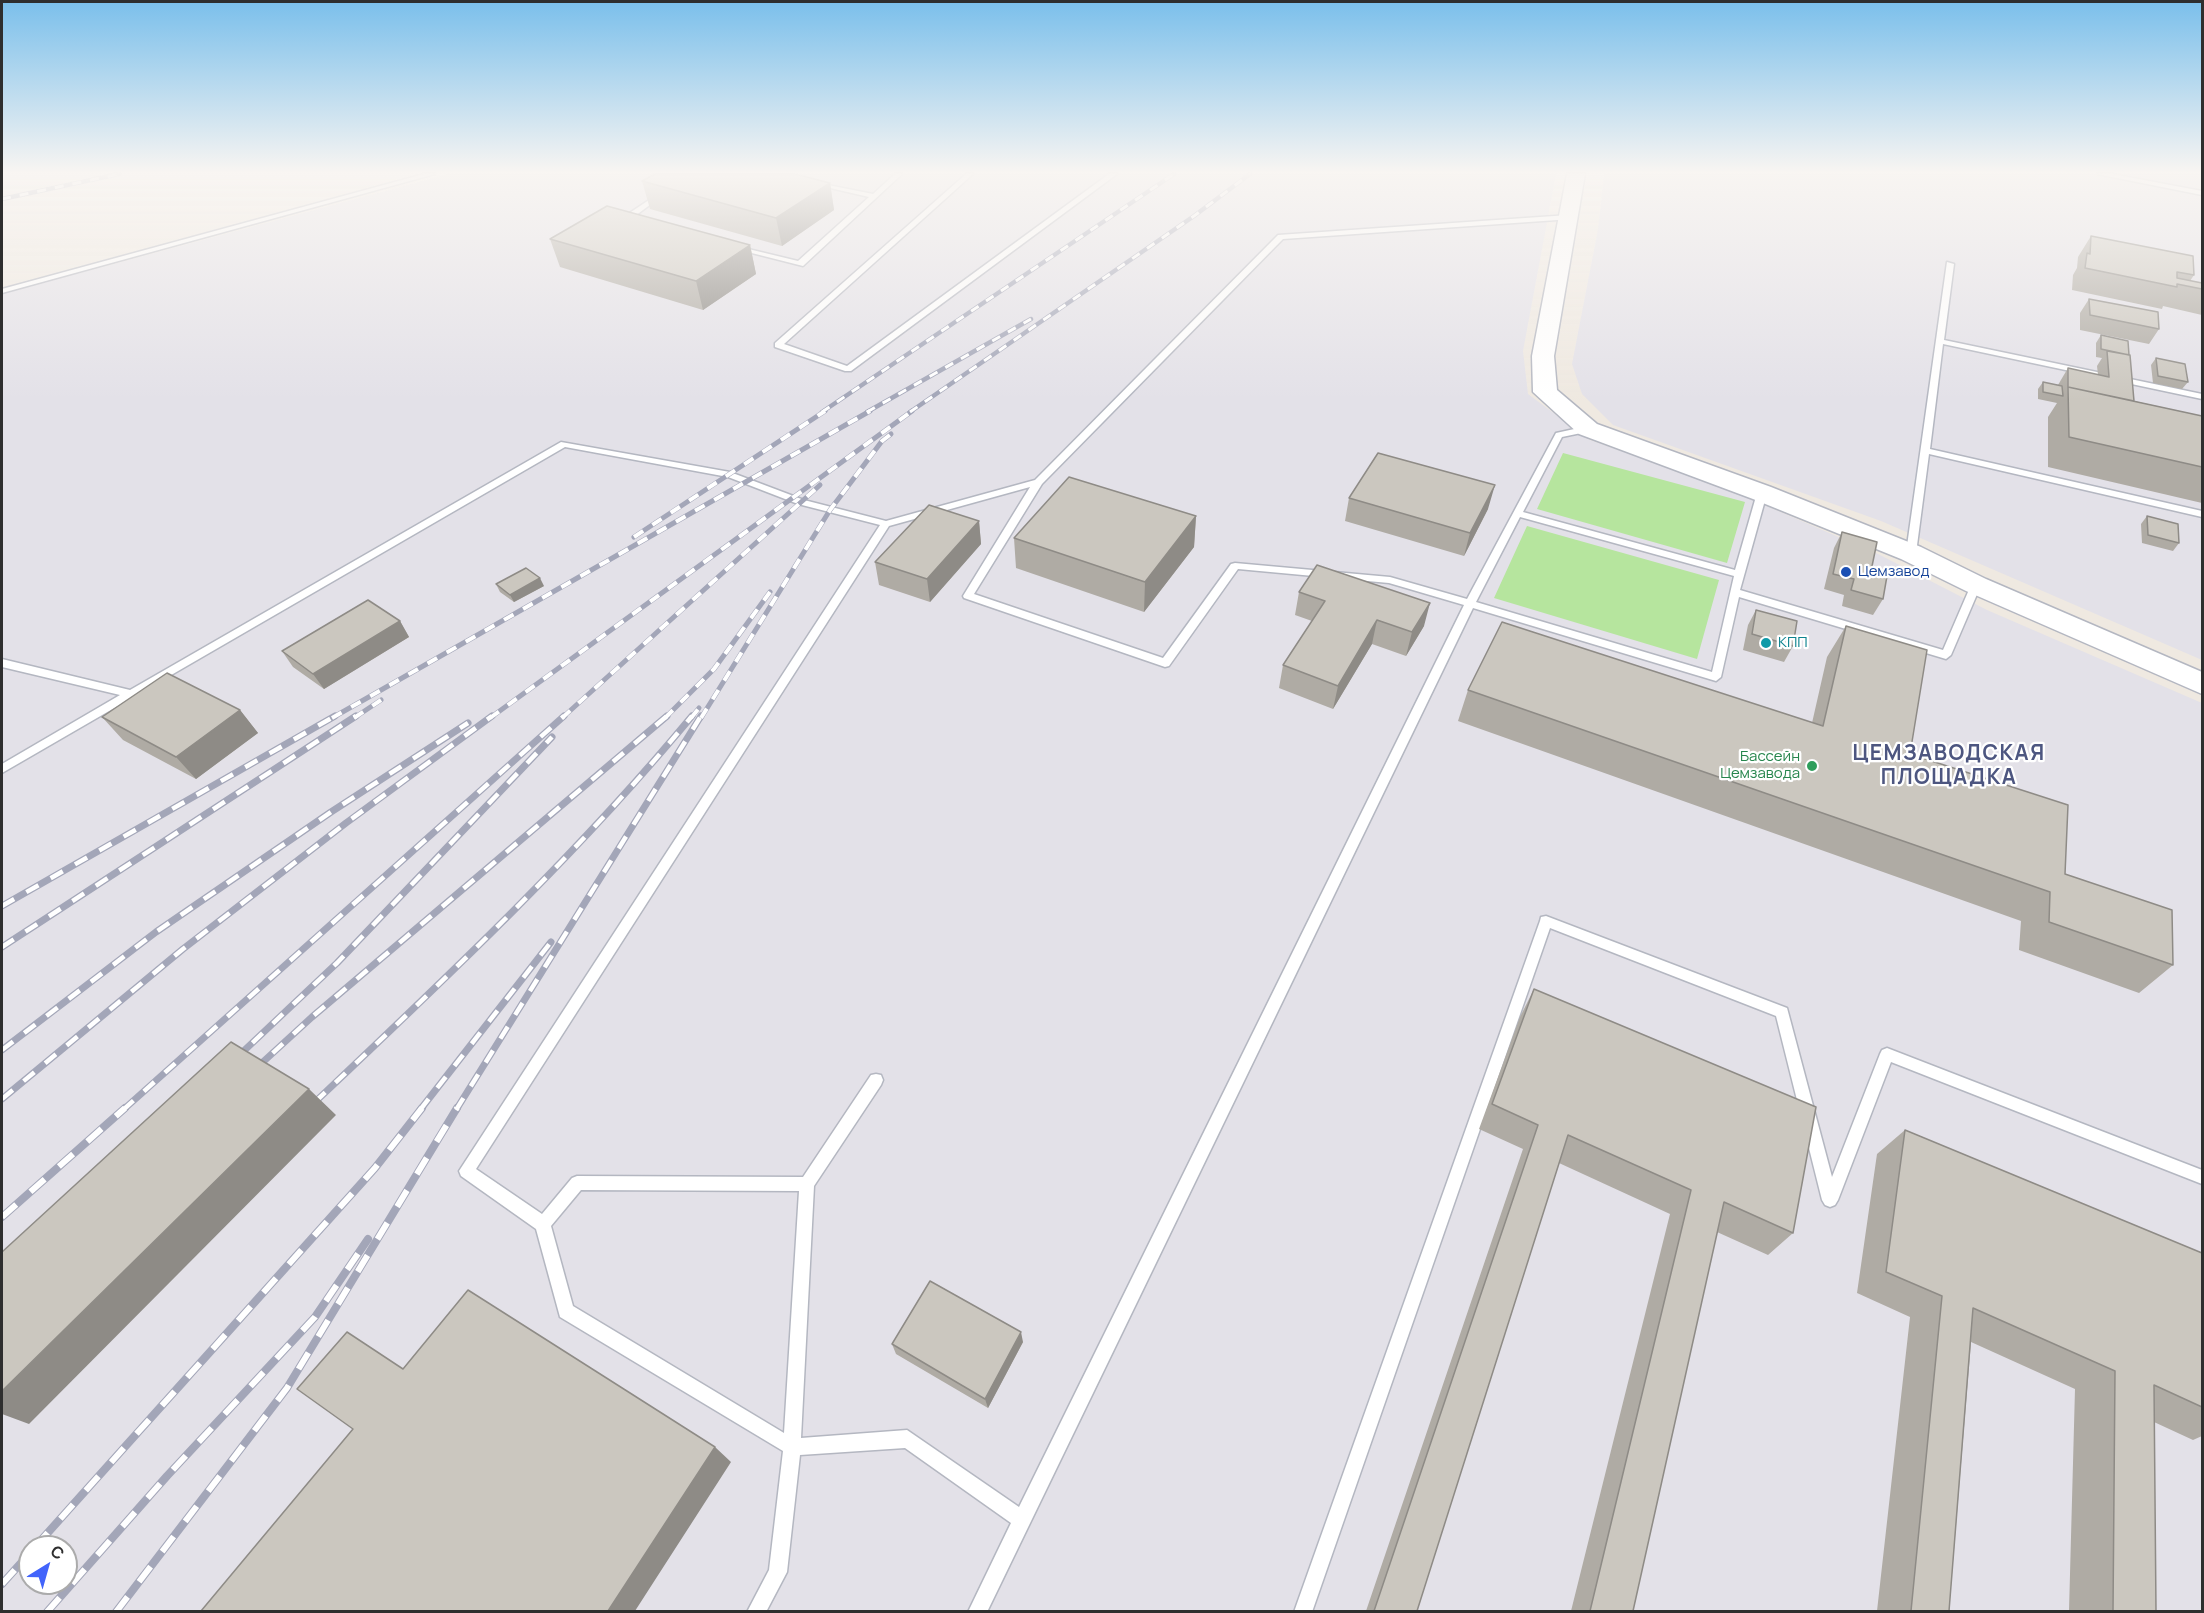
<!DOCTYPE html>
<meta charset="utf-8">
<style>
body{margin:0}
#map{position:relative;width:2204px;height:1613px;overflow:hidden;background:#efe9e1;font-family:Manrope,sans-serif}
canvas{display:block}
.frame{position:absolute;inset:0;border:3px solid #2e2e2e;pointer-events:none}
.north{position:absolute;left:18px;top:1535px;width:60px;height:60px;box-sizing:border-box;background:#fff;border:2px solid #ababab;border-radius:50%;rotate:37deg;font-size:16px;font-weight:700;line-height:24px;text-align:center;color:#2e2e2e}
.north::after{content:'';display:block;margin:auto;width:21px;height:27px;background:#4264fb;clip-path:polygon(50% 0,100% 100%,50% 72%,0 100%)}
</style>
<div id="map">
<canvas width="2204" height="1613"></canvas>
<div class="frame"></div>
<div class="north">С</div>
</div>
<script>
const c = document.querySelector('canvas').getContext('2d');
c.lineJoin = 'round';
function fillPath(path, color) {
  c.fillStyle = color;
  c.fill(path, 'evenodd');
}
function strokePath(path, color, width, dash) {
  c.strokeStyle = color;
  c.lineWidth = width;
  c.lineCap = dash ? 'butt' : 'round';
  c.setLineDash(dash || []);
  c.stroke(path);
}
function write(font, color, halo, rows, align = 'center') {
  c.font = font + ' Manrope,sans-serif';
  c.lineWidth = 4.5;
  c.setLineDash([]);
  c.textBaseline = 'middle';
  c.strokeStyle = halo;
  c.fillStyle = color;
  for (const [text, x, y, turn = 0] of rows) {
    c.save();
    c.translate(x, y);
    c.rotate((+turn || 0) * Math.PI / 180);
    c.textAlign = isNaN(turn) ? turn : align;
    if (halo) c.strokeText(text, 0, 0);
    c.fillText(text, 0, 0);
    c.restore();
  }
}
const industrial = new Path2D(`
 M448,174h1108l-33,177 5,43 62,46 135,48 153,66 109,56 215,93v908l-2200,1v-1318zM30,1547h36v36h-36z
 M1604,174h598v486l-321,-139 -268,-96 -31,-31 -10,-30 26,-135z`);
const green = new Path2D(`
 M1563,453l182,49 -18,61 -190,-54z
 M1527,526l192,54 -22,79 -203,-61z`);
const lane = new Path2D(`
 M424,174h11l-433,119v-4z
 M895,174h7l-99,92 -71,-18 4,-2 62,15 71,-64 -56,-13v-2l60,12z
 M966,174h7l-189,170 63,22 262,-192h8l-266,197h-6l-70,-24v-4z
 M2097,174h15l90,17v4z
 M658,194l5,1 -32,24 1,4 -10,-1v-4z
 M1569,215h3v4l-289,20 -241,245 -68,110 189,64 68,-94 4,-1 155,14 77,22 89,-166 32,-7 3,1v4l-29,6 -39,75 212,58 22,-77 2,-2h6l2,2 -27,97 203,60 28,-65 5,-3 5,3 -30,70 -5,4 -207,-62 -18,80 -5,4 -243,-73 -486,1004h-19l43,-89 -106,-75 -105,7 -13,117 -21,40h-19l22,-42 14,-119 -223,-134 -24,-88 -75,-53 -2,-5 421,-646 -82,-21 -70,-27 -163,-30 -563,326v-9l118,-69 -118,-28v-8l128,31 431,-248 169,30 74,28 82,21 149,-41 243,-245zM1030,487l-67,109 1,2 201,69 4,-1 69,-97 151,14 75,22 -445,902 -112,-77 -106,8 13,-252 67,-101 2,-5 -2,-5 -5,-1 -5,1 -68,102 -226,-1 -5,2 -30,36 -66,-45 413,-643zM1520,517l214,59 -22,96 -236,-70zM581,1190l218,1 -15,242 -211,-127 -22,-80z
 M1947,262l7,2 -10,76 258,54v5l-259,-55 -13,105 272,62v6l-273,-63 -13,99 -1,2h-8l-1,-2z
 M1546,916l241,92 45,169 48,-123 2,-4 5,-2 315,122v14l-311,-122 -53,138 -3,5 -5,2 -5,-2 -3,-5 -46,-184 -226,-88 -238,684h-18l246,-691 1,-4z`);
const secondary = new Path2D(`
 M1567,174h18l-31,182 3,34 40,34 174,63 150,60 65,32 216,93v22l-236,-103 -65,-32 -148,-60 -174,-65 -46,-42 -1,-36z`);
const railFar3 = new Path2D(`
 M2,199l117,-25
 M822,412l352,-238
 M867,412l164,-93
 M910,412l284,-196 56,-42`);
const railFar2 = new Path2D(`
 M634,537l191,-126
 M332,718l538,-307
 M354,718l27,-18
 M490,718l422,-307
 M562,718l258,-233
 M665,718l49,-49 56,-77
 M691,718l8,-10
 M701,718l129,-208 52,-69 9,-7`);
const railFar1 = new Path2D(`
 M2,906l333,-190
 M2,947l354,-231
 M2,1050l154,-118 175,-120 137,-89
 M232,1062l105,-99 215,-226
 M252,1072l60,-55 355,-301
 M2,1099l181,-150 163,-126 146,-107
 M315,1102c131,-124 262,-247 377,-386
 M123,1110l441,-394
 M420,1110l131,-168
 M456,1110l245,-394`);
const rail = new Path2D(`
 M2,1217l123,-109
 M35,1547l340,-379 47,-60
 M2,1584l28,-31
 M47,1612l120,-136 148,-159 53,-78
 M116,1612l171,-224 170,-280`);
const wall = new Path2D(`
 M642,181l188,2 4,27 -52,36 -132,-37z
 M2091,236l103,39 -4,6 12,2v32l-39,-9 -1,3 -90,-19 1,-15 4,-7 1,-11z
 M550,239l200,6 6,29 -53,36 -143,-43z
 M2089,299l70,30 -10,15 -69,-14v-17z
 M2101,335l28,20 5,46 68,15v87l-154,-36v-50l9,-14 -19,-4v-10l5,-7 15,3 10,-17 30,7 -1,-9 5,-8 -6,-1v-14z
 M2156,358l32,24 -6,7 -29,-6 -2,-18z
 M1349,498l139,11 -24,47 -119,-35z
 M1196,516l-2,31 -50,65 -128,-44 -2,-30z
 M2147,516l32,27 -6,8 -31,-8 -1,-19z
 M979,521l2,23 -51,58 -51,-17 -4,-23z
 M1842,532l29,39 12,28 -10,16 -31,-9 2,-11 -20,-6 10,-41z
 M496,584l48,2 -30,16 -14,-10z
 M1299,592l125,34 -18,30 -34,-12 -39,65 -54,-21 4,-23 29,-44 -17,-6z
 M1756,610l37,36 -9,16 -41,-12 5,-25z
 M400,621l9,16 -85,52 -31,-22 -11,-16z
 M1846,626l64,128 155,120 108,91 -34,28 -120,-43 2,-29 -563,-200 10,-31 344,33 15,-66z
 M240,710l18,23 -62,46 -73,-39 -21,-23z
 M1534,989l259,244 -25,22 -51,-23 -84,379h-62l99,-397 -111,-51 -142,448h-51l157,-462 -44,-20 41,-112z
 M1905,1130l297,123v183l-9,4 -39,-18 -41,189h-44l6,-222 -104,-47 -22,269h-72l33,-294 -53,-24 20,-139z
 M1023,1342l-35,66 -92,-54 -4,-10z`);
const shadedWall = new Path2D(`
 M830,183l4,27 -52,36 -6,-28z
 M750,245l6,29 -53,36 -7,-29z
 M1495,485l-7,24 -24,47 6,-23z
 M1196,516l-2,31 -50,65 1,-30z
 M979,521l2,23 -51,58 -3,-23z
 M540,578l4,8 -30,16 -4,-7z
 M1430,603l-6,23 -18,30 6,-24z
 M1377,620l-5,24 -39,65 5,-23z
 M400,621l9,16 -85,52 -11,-15z
 M240,710l18,23 -62,46 -20,-22z
 M309,1089l27,26 -307,309 -27,-10v-23z
 M1021,1332l2,10 -35,66 -3,-9z
 M715,1447l16,15 -96,149h-27z`);
const building = new Path2D(`
 M655,174h140l35,9 -54,35 -134,-37z
 M607,206l143,39 -54,36 -146,-42z
 M2091,236l102,20 1,19 -17,-3v6l25,5v6l-25,-5v3l-92,-19 2,-15 3,1z
 M2089,299l69,13 1,17 -69,-14z
 M2101,335l27,6 1,14 -28,-6z
 M2107,351l23,4 4,46 -66,-14v1v-20l41,9z
 M2156,358l29,6 3,18 -30,-6z
 M2043,382l19,4 1,10 -20,-4z
 M2068,387l134,29v51l-133,-30z
 M1378,453l117,32 -25,48 -121,-35z
 M1069,477l127,39 -51,66 -131,-44z
 M929,505l50,16 -52,58 -52,-17z
 M2147,516l31,8 1,19 -31,-8z
 M1842,532l35,10 -6,29 16,5 -4,23 -32,-9 3,-11 -21,-5z
 M1317,565l113,38 -18,29 -35,-12 -39,66 -55,-21 42,-64 -26,-9z
 M526,568l14,10 -30,17 -14,-11z
 M368,600l32,21 -87,53 -31,-23z
 M1756,610l41,11 -4,25 -41,-12z
 M1502,622l321,104 23,-100 81,24 -17,104 158,51 -3,69 107,36 1,55 -124,-43 1,-30 -582,-202z
 M167,673l73,37 -64,47 -74,-40z
 M1534,989l282,118 -23,126 -69,-31 -91,409h-43l101,-421 -123,-55 -151,476h-43l164,-486 -46,-21z
 M231,1042l78,47 -307,302v-139z
 M1905,1130l297,123v154l-48,-22 2,226h-43l2,-240 -142,-63 -24,303h-38l31,-315 -56,-24z
 M930,1281l91,51 -36,67 -93,-55z
 M468,1290l247,157 -107,164h-407l152,-182 -56,-40 50,-57 56,37z`);
const markers = [
 [1846,572,6,"#1a4fb4"],
 [1766,643,6,"#0f9aa8"],
 [1812,766,6,"#2e9e5b"]
];
const transitNames = [
 ["Цемзавод",1858,572]
];
const cultureNames = [
 ["КПП",1778,643]
];
const leisureNames = [
 ["Бассейн",1800,757],
 ["Цемзавода",1800,774]
];
const districtNames = [
 ["ЦЕМЗАВОДСКАЯ",1949,754],
 ["ПЛОЩАДКА",1949,778]
];
fillPath(industrial, '#e3e1e8');
fillPath(green, '#b6e59e');
strokePath(lane, '#b4b7c1', 3);
strokePath(secondary, '#b4b7c1', 3);
fillPath(lane, '#fff');
fillPath(secondary, '#fff');
strokePath(railFar3, '#a3a6b8', 4.5);
strokePath(railFar2, '#a3a6b8', 5);
strokePath(railFar1, '#a3a6b8', 7);
strokePath(rail, '#a3a6b8', 8);
strokePath(railFar3, '#fff', 3, [9]);
strokePath(railFar2, '#fff', 4, [11]);
strokePath(railFar1, '#fff', 4.5, [14]);
strokePath(rail, '#fff', 6, [19]);
fillPath(wall, '#afaba4');
fillPath(shadedWall, '#8e8b86');
fillPath(building, '#cbc7bf');
strokePath(building, '#8e8b86', 1.5);
const sky = c.createLinearGradient(0, 0, 0, 400);
sky.addColorStop(0, '#7abfeb');
sky.addColorStop(0.43, '#f8f5f2');
sky.addColorStop(1, '#f8f5f200');
c.fillStyle = sky;
c.fillRect(0, 0, 2204, 400);
for (const [x, y, r, color] of markers) {
  const dot = new Path2D();
  dot.arc(x, y, r, 0, 2 * Math.PI);
  c.fillStyle = color;
  c.fill(dot);
  strokePath(dot, '#fff', 2);
}
write('15px', '#164399', '#fff', transitNames, 'left');
write('15px', '#0d838f', '#fff', cultureNames, 'left');
write('15px', '#27864d', '#fff', leisureNames, 'right');
c.letterSpacing = '1.5px';
write('bold 21px', '#4d5680', '#fff', districtNames);
c.letterSpacing = '0px';
</script>
